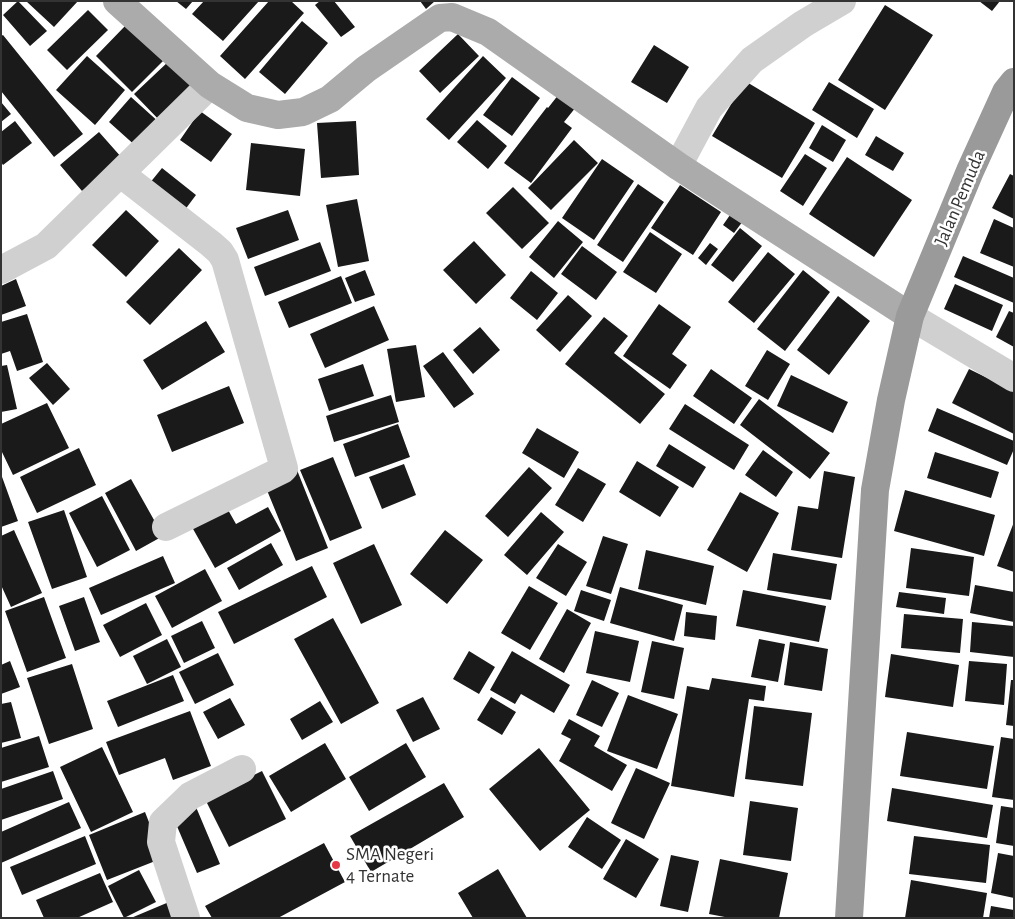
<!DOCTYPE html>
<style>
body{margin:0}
#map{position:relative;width:1015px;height:919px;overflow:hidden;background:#fff;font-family:"Alegreya Sans",sans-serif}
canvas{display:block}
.frame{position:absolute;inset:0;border:2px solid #333;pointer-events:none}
</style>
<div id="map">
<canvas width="1015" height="919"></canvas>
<div class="frame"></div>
</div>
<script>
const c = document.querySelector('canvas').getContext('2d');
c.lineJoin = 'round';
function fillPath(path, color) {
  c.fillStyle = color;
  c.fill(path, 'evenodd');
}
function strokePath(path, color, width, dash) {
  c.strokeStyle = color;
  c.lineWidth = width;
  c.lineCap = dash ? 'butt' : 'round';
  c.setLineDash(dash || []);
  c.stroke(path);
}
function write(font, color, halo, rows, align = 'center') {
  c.font = font + ' "Alegreya Sans",sans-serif';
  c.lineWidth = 5;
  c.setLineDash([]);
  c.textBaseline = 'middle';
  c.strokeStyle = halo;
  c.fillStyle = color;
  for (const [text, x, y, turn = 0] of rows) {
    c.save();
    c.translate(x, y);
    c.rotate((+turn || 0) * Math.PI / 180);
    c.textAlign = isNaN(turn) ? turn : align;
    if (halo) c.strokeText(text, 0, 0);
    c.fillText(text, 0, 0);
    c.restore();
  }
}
const building = new Path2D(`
 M18,1l29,30 -17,15 -27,-31z
 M26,1h52l-24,26z
 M176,1h17l-7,8z
 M204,1h55l-36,40 -31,-27z
 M269,1h22l13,12 -59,66 -25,-23z
 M320,1h14l21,26 -14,10 -26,-32z
 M420,1h15l-9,8z
 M979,1h21l-8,10z
 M885,5l48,30 -48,75 -47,-30z
 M88,10l20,20 -41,40 -20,-20z
 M302,21l26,22 -43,51 -26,-22z
 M126,25l37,36 -31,31 -36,-36z
 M458,34l21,22 -39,37 -21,-22z
 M3,35l80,99 -29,23 -53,-66v-55z
 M654,45l35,22 -22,36 -36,-21z
 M87,56l38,34 -30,35 -39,-35z
 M483,56l23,22 -57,62 -23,-21z
 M169,61l28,30 -34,33 -29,-30z
 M512,77l28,21 -28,38 -29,-21z
 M745,81l70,42 -33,55 -70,-42z
 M829,82l45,27 -17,29 -45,-28z
 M559,94l17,13 -12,15 8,6 -41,55 -27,-20 43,-56 1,1z
 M131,97l30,27 -23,24 -29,-26z
 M1,102l10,12 -10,8z
 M200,111l32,23 -21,28 -31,-22z
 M477,120l30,26 -19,23 -31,-27z
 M15,121l17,22 -29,22 -2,-3v-30z
 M356,121l3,54 -38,3 -4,-55z
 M822,125l24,15 -13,22 -24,-14z
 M99,132l23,26 -40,33 -22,-26z
 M876,136l28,17 -11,18 -28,-16z
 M574,140l24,23 -47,47 -23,-22z
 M251,143l54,6 -5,47 -54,-6z
 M805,154l22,14 -24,38 -23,-15z
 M847,157l65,43 -38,57 -65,-43z
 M602,159l32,22 -40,59 -32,-22z
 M162,168l34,27 -12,16 -35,-27z
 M1010,174l4,2v43l-22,-11z
 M638,184l26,18 -41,60 -26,-17z
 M680,185l41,27 -28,43 -42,-27z
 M513,187l36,36 -27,26 -36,-36z
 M357,199l12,62 -31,6 -12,-62z
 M737,205l12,8 -15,20 -11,-8z
 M126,210l33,31 -33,36 -34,-32z
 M288,210l11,30 -51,19 -12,-31z
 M994,219l20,9v39l-34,-14z
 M558,221l25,21 -29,36 -25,-21z
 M740,228l22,18 -29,36 -22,-17z
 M650,232l32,22 -26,39 -33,-21z
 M474,241l32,34 -30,29 -33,-34z
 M320,242l11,29 -66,25 -11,-29z
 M710,243l8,6 -12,16 -8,-7z
 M582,246l35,26 -21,28 -35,-26z
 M179,248l23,22 -52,55 -24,-23z
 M768,252l27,22 -41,49 -26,-21z
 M963,256l51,22v25l-60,-26z
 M365,270l10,25 -20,7 -10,-24z
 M803,270l27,22 -45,59 -28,-22z
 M531,271l27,22 -21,27 -27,-22z
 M341,276l11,27 -63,25 -11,-26z
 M16,279l10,27 -25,9v-29z
 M955,284l48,21 -11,26 -48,-22z
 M568,295l24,21 -32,36 -24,-22z
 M838,296l32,25 -41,54 -32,-25z
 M659,304l32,23 -19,27 15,11 -17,24 -47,-33z
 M374,306l15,34 -64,28 -15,-34z
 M1009,311l5,2v34l-18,-10z
 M27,314l16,48 -26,9 -7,-20 -9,3v-32z
 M604,317l24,19 -14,17 51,41 -25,30 -75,-60z
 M206,321l19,31 -63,38 -19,-30z
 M480,327l20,23 -27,24 -20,-24z
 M416,345l9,52 -29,5 -9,-53z
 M767,350l23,14 -22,36 -23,-14z
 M443,352l31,42 -20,14 -31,-42z
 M47,363l23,26 -17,16 -24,-27z
 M363,364l11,32 -45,15 -11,-32z
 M7,365l10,44 -16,3v-46z
 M711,369l41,29 -18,26 -41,-28z
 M969,369l45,22v43l-62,-31z
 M791,375l57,27 -15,31 -56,-27z
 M229,386l15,37 -72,29 -15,-37z
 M391,395l8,27 -65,20 -8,-26z
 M759,399l71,54 -20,26 -70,-54z
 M47,403l22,45 -56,27 -12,-25v-26z
 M685,404l64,41 -15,25 -65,-41z
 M937,408l77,33v8l-7,16 -79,-34z
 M398,424l12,33 -55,20 -12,-33z
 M537,428l42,24 -15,26 -42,-25z
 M669,444l37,23 -13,21 -37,-22z
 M79,448l17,37 -59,28 -17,-36z
 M763,450l30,22 -17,25 -31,-22z
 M935,452l64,20 -8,26 -64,-20z
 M333,457l29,71 -32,13 -30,-71z
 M637,461l42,26 -19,30 -41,-25z
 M404,464l12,31 -34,14 -13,-32z
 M529,467l23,21 -44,49 -23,-21z
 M578,468l28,16 -23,38 -28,-17z
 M297,470l31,78 -32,13 -32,-78z
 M824,471l31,6 -13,81 -51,-8 7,-44 20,3z
 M1,474l17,47 -17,6z
 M131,479l32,57 -27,15 -31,-58z
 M905,490l90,25 -11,41 -90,-25z
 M740,492l39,21 -32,59 -40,-22z
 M102,496l28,54 -33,17 -28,-54z
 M223,501l13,23 32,-17 13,24 -66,37 -27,-48z
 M64,510l23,67 -35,12 -24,-67z
 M541,512l23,20 -37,43 -23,-20z
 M1014,522v50l-17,-6z
 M14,530l28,63 -31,14 -10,-22v-49z
 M445,530l38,30 -36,44 -37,-30z
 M603,536l25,8 -17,50 -25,-8z
 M271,543l12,22 -44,25 -12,-22z
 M374,544l28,61 -41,19 -28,-61z
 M558,544l29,18 -21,34 -30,-18z
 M911,548l63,9 -5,39 -63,-8z
 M646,550l68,16 -8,39 -68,-16z
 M773,553l64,11 -6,36 -64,-10z
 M163,556l12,27 -74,32 -12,-27z
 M312,566l15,31 -93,47 -16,-32z
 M205,569l17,32 -50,27 -17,-32z
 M975,585l39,7v30l-44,-9z
 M529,586l29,17 -28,47 -29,-17z
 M620,587l63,18 -9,36 -64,-18z
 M581,590l30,10 -7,21 -30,-10z
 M743,590l83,16 -7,36 -83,-16z
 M899,592l47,6 -2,16 -48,-7z
 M44,597l22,61 -39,14 -22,-61z
 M84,597l16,45 -25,9 -16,-45z
 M146,603l16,32 -42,22 -17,-32z
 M567,609l24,14 -27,50 -25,-14z
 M686,612l31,4 -2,24 -31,-4z
 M904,614l59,5 -3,34 -59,-5z
 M333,618l46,85 -38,21 -47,-85z
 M202,621l13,27 -31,15 -13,-27z
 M972,622l42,4v31l-44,-5z
 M595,631l44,10 -9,41 -44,-9z
 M167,639l14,28 -34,17 -14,-28z
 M759,639l26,5 -7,38 -27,-5z
 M652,641l32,7 -10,51 -33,-7z
 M790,642l38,7 -6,42 -38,-6z
 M469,651l26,16 -16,27 -26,-15z
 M512,651l58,34 -16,28 -33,-19 -6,10 -25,-14z
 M218,653l16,32 -39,19 -16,-32z
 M891,654l68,11 -6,42 -68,-10z
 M10,661l10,26 -19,7v-29z
 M969,661l38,3 -3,41 -39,-4z
 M72,664l21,65 -44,15 -22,-66z
 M173,675l11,26 -66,26 -11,-26z
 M712,678l54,8 -2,15 -15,-2 -15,98 -63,-11 16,-100 22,4z
 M592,680l27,13 -17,34 -26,-12z
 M1011,680h3v46l-8,-1z
 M628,695l50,19 -21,55 -50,-18z
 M423,697l17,32 -27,13 -17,-32z
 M491,697l25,15 -14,23 -25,-15z
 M230,698l15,27 -27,14 -15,-27z
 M320,701l13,21 -31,18 -12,-21z
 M11,702l10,36 -20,5v-39z
 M754,706l58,7 -9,73 -58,-7z
 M190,711l21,55 -38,14 -8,-22 -46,17 -13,-33z
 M569,719l31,17 -6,10 33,19 -15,26 -53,-30 12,-22 -10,-5z
 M907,732l87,14 -7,43 -87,-13z
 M39,736l10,31 -48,15v-34z
 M1001,737l13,2v61l-22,-3z
 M325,743l21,36 -55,33 -22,-36z
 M406,743l20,34 -57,34 -20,-34z
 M102,747l31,65 -42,20 -31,-65z
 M539,748l51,62 -50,41 -51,-62z
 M636,768l34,15 -26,56 -33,-16z
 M53,771l10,28 -62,21v-31z
 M262,771l24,48 -57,28 -24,-48z
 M444,783l20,34 -93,55 -21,-36z
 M892,788l101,17 -6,33 -100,-17z
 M750,801l48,7 -7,53 -48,-6z
 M69,802l12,26 -80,35v-31z
 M1001,806l13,2v38l-18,-3z
 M196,807l24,57 -23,9 -24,-56z
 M145,812l18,46 -56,22 -18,-45z
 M587,817l34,23 -19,29 -34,-22z
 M85,836l11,28 -74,31 -12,-28z
 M914,836l76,9 -4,38 -77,-9z
 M626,839l33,20 -23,39 -33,-19z
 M324,843l21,39 -67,36h-66l-7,-12z
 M998,853l16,3v42l-23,-5z
 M671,855l28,6 -11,51 -28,-6z
 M720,859l68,14 -9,45h-49l-21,-4z
 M498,869l29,49h-54l-15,-25z
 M139,870l17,32 -32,16 -16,-32z
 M100,873l13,29 -36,16h-33l-8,-18z
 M911,880l76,13 -4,25h-78z
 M169,902l6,16h-44z
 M991,906l23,4v8h-25z`);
const minor = new Path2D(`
 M678,166l31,-58 43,-48 51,-36 39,-23
 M121,174l90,70 9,8 5,8 59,208 -2,2 -116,57
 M1,270l45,-24 164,-161
 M910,316l104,62
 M186,918l-25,-76 2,-20 27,-26 52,-27`);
const major = new Path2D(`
 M117,1l93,84 37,23 31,7 25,-3 27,-13 36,-30 74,-51 12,-1 36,15 190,134 232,150`);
const highway = new Path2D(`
 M849,918l26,-428 16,-90 19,-84 60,-145 36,-79 8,-10`);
const markers = [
 [336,865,5,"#e63946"]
];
const streetNames = [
 ["Jalan Pemuda",960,198,-67]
];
const poiNames = [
 ["SMA Negeri",346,854],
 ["4 Ternate",346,876]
];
fillPath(building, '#1a1a1a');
strokePath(minor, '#d0d0d0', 28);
strokePath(major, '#ababab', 28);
strokePath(highway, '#9a9a9a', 28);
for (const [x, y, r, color] of markers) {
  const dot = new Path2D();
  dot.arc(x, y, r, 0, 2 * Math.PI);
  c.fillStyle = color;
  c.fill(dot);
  strokePath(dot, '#fff', 2);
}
write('19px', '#333', '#fff', streetNames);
write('19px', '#333', '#fff', poiNames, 'left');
</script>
